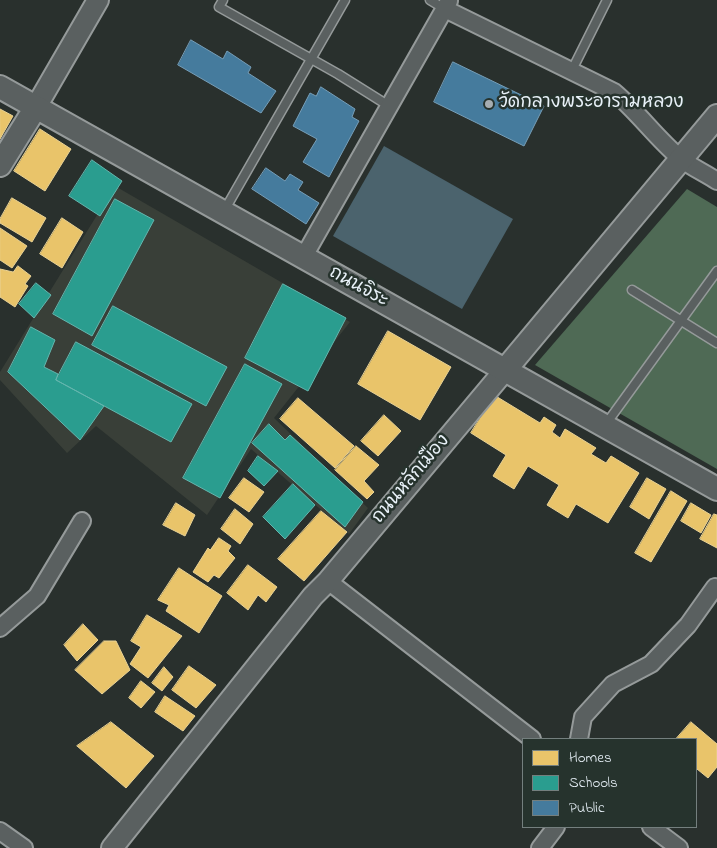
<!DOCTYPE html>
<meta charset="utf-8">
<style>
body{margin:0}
#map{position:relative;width:717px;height:848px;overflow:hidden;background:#29302d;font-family:"Indie Flower",sans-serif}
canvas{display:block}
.legend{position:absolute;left:522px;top:738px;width:175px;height:90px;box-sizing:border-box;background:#26332d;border:1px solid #747f7e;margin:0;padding:6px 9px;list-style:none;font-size:15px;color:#e8f1f8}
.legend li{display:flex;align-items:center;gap:10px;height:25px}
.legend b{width:25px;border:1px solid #747f7e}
</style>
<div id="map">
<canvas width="717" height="848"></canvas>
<ul class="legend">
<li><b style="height:14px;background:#e9c46a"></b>Homes</li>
<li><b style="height:14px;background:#2a9d8f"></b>Schools</li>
<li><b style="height:14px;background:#457b9d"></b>Public</li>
</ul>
</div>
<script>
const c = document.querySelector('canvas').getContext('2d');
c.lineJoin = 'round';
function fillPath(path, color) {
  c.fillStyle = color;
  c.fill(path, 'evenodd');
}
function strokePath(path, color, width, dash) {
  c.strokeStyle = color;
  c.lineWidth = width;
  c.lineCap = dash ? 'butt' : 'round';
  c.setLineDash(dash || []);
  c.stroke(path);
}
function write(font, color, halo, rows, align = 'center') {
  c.font = font + ' "Indie Flower","Playpen Sans Thai",sans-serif';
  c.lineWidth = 5;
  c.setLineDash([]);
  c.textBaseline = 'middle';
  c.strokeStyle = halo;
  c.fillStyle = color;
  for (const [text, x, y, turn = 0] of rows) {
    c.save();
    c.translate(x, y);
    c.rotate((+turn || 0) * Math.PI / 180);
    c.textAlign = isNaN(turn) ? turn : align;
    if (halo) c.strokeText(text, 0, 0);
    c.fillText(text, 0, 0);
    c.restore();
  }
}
const built = new Path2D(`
 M115,186l235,136 -76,96 94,90 -19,26 -98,-85 -44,66 -111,-89 -29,27 -67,-73v-8z`);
const green = new Path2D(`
 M687,189l30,18v262l-182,-104z`);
const water = new Path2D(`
 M384,146l129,73 -51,90 -129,-73z`);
const homes = new Path2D(`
 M0,109l13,7 -13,23z
 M40,129l31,20 -26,42 -31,-20z
 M12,198l34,20 -14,24 -32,-19v-4z
 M62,218l21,14 -21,36 -22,-14z
 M0,228l27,18 -15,22 -12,-8z
 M18,266l13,10 -6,8 3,2 -13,21 -15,-10v-28l13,3z
 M388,331l63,36 -31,53 -62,-36z
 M494,395l46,28 4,-6 12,8 -4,7 8,6 5,-9 31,19 -5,6 15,9 5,-7 28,17 -31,50 -32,-19 -8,14 -21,-13 12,-20 -31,-19 -14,23 -21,-13 13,-21 -35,-22z
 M298,398l56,48 -19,22 -55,-49z
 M384,415l17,16 -23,25 -17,-15z
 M356,446l23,19 -15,16 10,11 -7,7 -32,-29z
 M244,478l20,14 -15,20 -20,-14z
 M647,478l19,11 -17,30 -19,-12z
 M671,491l16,10 -36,61 -16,-9z
 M176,503l19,12 -10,21 -22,-11z
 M691,503l20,12 -10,18 -20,-12z
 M235,509l18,15 -13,20 -19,-15z
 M321,511l26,21 -43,49 -26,-22z
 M714,514l3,1v33l-17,-9z
 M219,538l12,8 -3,5 7,7 -16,20 -5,-3 -6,7 -15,-10 15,-24 2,2z
 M248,565l29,22 -11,15 -8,-7 -10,15 -21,-17z
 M179,568l43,28 -23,37 -33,-22 3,-6 -11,-5z
 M147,615l35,21 -34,42 -18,-14 11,-17 -10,-6z
 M83,624l15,16 -21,21 -13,-16z
 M104,641h12l14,29 -28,24 -27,-24z
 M189,666l27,19 -20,23 -24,-18z
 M164,667l9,10 -11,14 -10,-8z
 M141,681l14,11 -14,16 -12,-10z
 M165,696l30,20 -12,15 -28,-19z
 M111,722l43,34 -28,32 -49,-42z
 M691,722l26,22v23l-9,11 -11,-9 -1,2v-32h-20z`);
const schools = new Path2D(`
 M92,160l30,21 -22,35 -31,-20z
 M115,199l39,21 -62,116 -39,-22z
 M36,283l15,12 -17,23 -15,-14z
 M283,284l63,34 -38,73 -63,-33z
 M113,306l114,61 -21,39 -114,-61z
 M31,327l24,13 -11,27 14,7 -2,6 48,26 -24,34 -72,-68z
 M76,342l116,62 -21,38 -115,-62z
 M245,364l37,20 -62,114 -37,-20z
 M269,424l16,16 5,-5 73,67 -18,25 -93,-84z
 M258,456l20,15 -14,15 -16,-15z
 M293,484l22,21 -30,34 -22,-22z`);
const public = new Path2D(`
 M191,40l32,19 4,-8 24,16 -3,6 28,18 -15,22 -83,-48z
 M453,62l91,44 -20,40 -90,-44z
 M321,87l34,22 -3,8 7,4 -30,56 -26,-15 14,-23 -24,-13 17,-33 6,3z
 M266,168l19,13 5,-7 13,8 -5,8 21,13 -13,21 -54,-35z`);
const service = new Path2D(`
 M223,0l-4,7 119,67 51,32
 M430,0l15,9
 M572,70l35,-70
 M224,211l121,-211
 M632,290l85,53
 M606,424l111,-153`);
const minor = new Path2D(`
 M445,9l169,83c24,20 42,46 66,66 11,9 25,15 37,23
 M303,258l146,-257
 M328,581l204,158
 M0,628l37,-32 45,-75
 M579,739l4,-22 30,-33 38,-20 37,-39 27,-38
 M651,827l28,21
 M0,831l24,17
 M540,848l16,-21`);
const tertiary = new Path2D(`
 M36,107l62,-107
 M112,848l201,-252 15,-15 177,-211`);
const secondary = new Path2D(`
 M0,87l717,402
 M0,165l36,-58
 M505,370l212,-254`);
const markers = [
 [489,104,5,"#a5adb1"]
];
const poiNames = [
 ["วัดกลางพระอารามหลวง",499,104]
];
const streetNames = [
 ["ถนนจิระ",358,288,29],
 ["ถนนหลักเมือง",412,480,-50]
];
fillPath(built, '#393f38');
fillPath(green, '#4f6a55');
fillPath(water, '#4b636d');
fillPath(homes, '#e9c46a');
strokePath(homes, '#e9d295', 1);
fillPath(schools, '#2a9d8f');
strokePath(schools, '#63b6ae', 1);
fillPath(public, '#457b9d');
strokePath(public, '#769eb8', 1);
strokePath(service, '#959a9a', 11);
strokePath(minor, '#959a9a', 20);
strokePath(tertiary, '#959a9a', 24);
strokePath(secondary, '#959a9a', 26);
strokePath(service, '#5a6060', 8);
strokePath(minor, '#5a6060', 16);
strokePath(tertiary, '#5a6060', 20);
strokePath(secondary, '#5a6060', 22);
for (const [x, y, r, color] of markers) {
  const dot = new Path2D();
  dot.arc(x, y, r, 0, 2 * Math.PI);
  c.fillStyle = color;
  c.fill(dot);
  strokePath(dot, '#26332d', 2);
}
write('18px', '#e8f1f8', '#26332d', poiNames, 'left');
write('18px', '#e8f1f8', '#26332d', streetNames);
</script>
